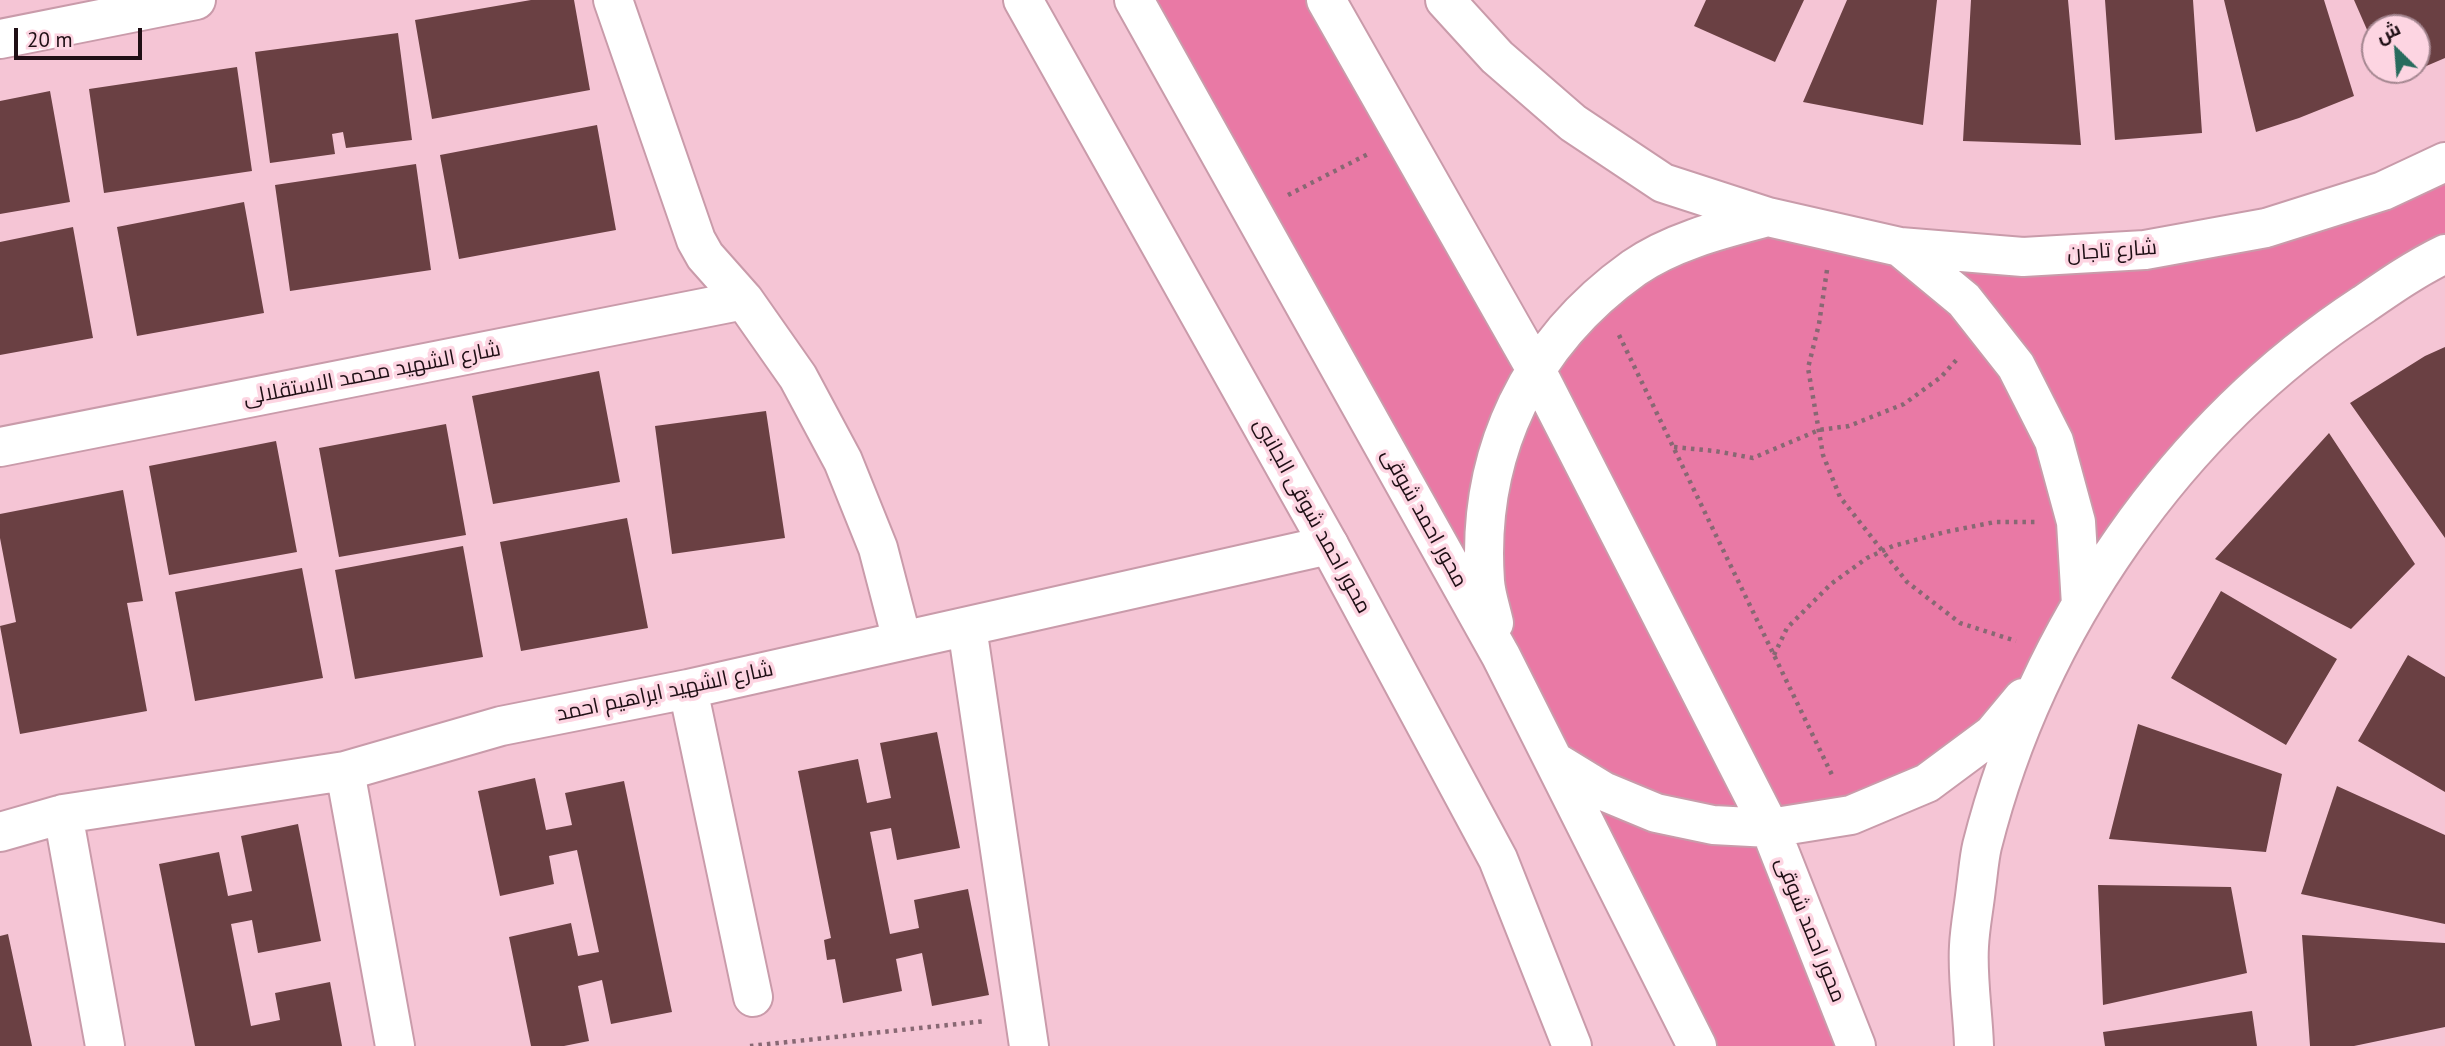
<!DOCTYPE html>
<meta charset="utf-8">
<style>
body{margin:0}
#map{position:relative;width:2445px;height:1046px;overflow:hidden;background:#f5c5d5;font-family:"PT Sans",Cairo,sans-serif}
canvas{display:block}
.north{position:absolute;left:2361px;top:14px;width:70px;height:70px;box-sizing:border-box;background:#fdd5e2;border:2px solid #a48690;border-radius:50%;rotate:335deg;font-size:19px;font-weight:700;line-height:28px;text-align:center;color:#1f0f15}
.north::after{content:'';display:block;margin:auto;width:24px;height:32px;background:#286b5d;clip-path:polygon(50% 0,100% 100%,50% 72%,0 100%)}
.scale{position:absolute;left:14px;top:28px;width:128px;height:32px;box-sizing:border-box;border:4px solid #1f0f15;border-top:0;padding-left:9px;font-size:21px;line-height:24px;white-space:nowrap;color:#1f0f15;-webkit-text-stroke:5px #fdd5e2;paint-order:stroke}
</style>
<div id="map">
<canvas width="2445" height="1046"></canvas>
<div class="north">ش</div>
<div class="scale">20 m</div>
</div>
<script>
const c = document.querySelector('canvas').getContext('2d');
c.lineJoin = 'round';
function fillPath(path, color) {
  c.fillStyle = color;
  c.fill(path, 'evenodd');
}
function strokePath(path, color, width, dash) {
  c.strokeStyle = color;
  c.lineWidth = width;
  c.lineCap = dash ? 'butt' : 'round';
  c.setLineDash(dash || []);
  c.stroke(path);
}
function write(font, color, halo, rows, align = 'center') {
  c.font = font + ' "PT Sans",Cairo,sans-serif';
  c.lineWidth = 7;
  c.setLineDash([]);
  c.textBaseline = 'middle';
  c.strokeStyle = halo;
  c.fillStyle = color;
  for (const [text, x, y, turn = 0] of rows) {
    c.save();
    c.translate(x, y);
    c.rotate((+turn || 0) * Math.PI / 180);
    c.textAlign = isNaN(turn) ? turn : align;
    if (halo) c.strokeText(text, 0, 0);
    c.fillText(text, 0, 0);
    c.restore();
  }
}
const green = new Path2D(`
 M1135,0h191l209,368 45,-55 188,-96 377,33 300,-88v92l-217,159 -183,258 -118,112 -157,45 86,218h-159z`);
const building = new Path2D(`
 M531,0h43l16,90 -158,29 -17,-99z
 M1706,0h98l-29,62 -81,-36z
 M1847,0h90l-14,125 -120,-23z
 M1971,0h97l13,145 -118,-4z
 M2105,0h88l9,133 -87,7z
 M2224,0h100l30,96 -55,22 -43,14z
 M2354,0h91v58l-28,12v-42h-42v20z
 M398,33l14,107 -66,8 -3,-16 -11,2 3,20 -65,9 -15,-111z
 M237,67l15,104 -148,22 -15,-104z
 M2385,70h31l-27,11z
 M50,91l20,111 -70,12v-113z
 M597,125l19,105 -157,29 -19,-104z
 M416,164l15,106 -141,21 -15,-106z
 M244,202l20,111 -127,23 -20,-109z
 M73,227l20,111 -93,17v-113z
 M2445,347v191l-95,-135 75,-47z
 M599,371l21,111 -127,22 -21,-108z
 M766,411l19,127 -113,16 -17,-128z
 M446,424l20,111 -127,22 -20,-109z
 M2329,433l86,131 -64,65 -136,-70z
 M276,441l21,111 -128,23 -20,-109z
 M123,490l20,111 -16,2 20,108 -127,23 -20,-108 16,-4 -16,-84v-24z
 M627,518l21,110 -127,23 -21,-109z
 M463,546l20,111 -128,22 -20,-109z
 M302,568l21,110 -128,23 -20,-109z
 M2221,591l116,68 -51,86 -115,-67z
 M2408,655l37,22v115l-87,-51z
 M2138,724l144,50 -16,78 -157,-13z
 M937,732l23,116 -63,12 -6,-32 -21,4 20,102 29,-6 -5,-28 54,-11 21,106 -57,11 -10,-53 -26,6 6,32 -59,12 -8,-44 -8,1 -3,-20 7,-2 -33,-167 60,-12 9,44 24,-5 -11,-55z
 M535,778l11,52 26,-5 -7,-32 59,-12 48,231 -61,12 -9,-44 -24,6 11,55 -25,5h-33l-22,-109 62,-14 7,33 21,-4 -22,-102 -28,6 5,28 -54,12 -22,-105z
 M2337,786l108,49v89l-144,-30z
 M298,824l23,117 -63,12 -6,-33 -21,4 20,102 29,-6 -5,-27 55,-11 12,64h-147l-36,-182 60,-12 9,44 24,-5 -11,-55z
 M2098,885l133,2 16,86 -144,32z
 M8,934l24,112h-32v-110z
 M2302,935l143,8v84l-91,19h-44z
 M2252,1011l5,35h-152l-2,-14z`);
const path = new Path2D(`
 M1288,195l80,-41
 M1827,270l-8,54 -11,44 15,87 17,42 67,85 53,41 56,18
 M1619,335l214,442
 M1674,447l41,4 38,7 66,-28 30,-4 55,-22 37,-27 18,-20
 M1774,655l13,-27 44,-44 36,-26 26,-12 52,-14 50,-10h40
 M750,1046l236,-25`);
const street = new Path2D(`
 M613,0l83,240 9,16 39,44 54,77 45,84 35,87 24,92
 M0,447l744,-147
 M967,627l62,419
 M688,689l65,308
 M345,771l50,275
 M63,814l42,232
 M0,832l63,-18 282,-43 156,-45 187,-37 641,-144`);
const secondary = new Path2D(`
 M1023,0l306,545 169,314 74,187
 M1134,0l367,656 196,390
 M1326,0l209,368 235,460 86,218
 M1445,0l52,57 76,66 90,60 105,34 132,30 123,10 122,-7 121,-22 117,-37 62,-29
 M0,39l196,-39
 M1900,247l64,53 52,66 38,75 22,81 5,83
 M1494,623c-3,-14 -8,-28 -9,-42 -9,-128 45,-239 149,-313 39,-27 89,-39 134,-51
 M1554,761l49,30 53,22 57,12 57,3 81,-13 76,-32 66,-49 30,-36
 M1974,1046c-1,-33 -7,-68 -5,-100 1,-20 5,-39 7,-58 2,-14 3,-29 6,-42 55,-218 194,-419 382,-542 26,-18 52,-36 81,-50`);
const streetNames = [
 ["شارع تاجان",2112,251,-4],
 ["شارع الشهيد محمد الاستقلالى",372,374,-11],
 ["محور احمد شوقى الجانبى",1312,516,61],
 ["محور احمد شوقى",1424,518,61],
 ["شارع الشهيد ابراهيم احمد",665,692,-12],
 ["محور احمد شوقى",1810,930,68]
];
fillPath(green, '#e979a5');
fillPath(building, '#6a4043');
strokePath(street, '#c99baa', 42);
strokePath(secondary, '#c99baa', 42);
strokePath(path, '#886873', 4.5, [3.5, 5]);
strokePath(street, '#fff', 38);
strokePath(secondary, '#fff', 38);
write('21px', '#1f0f15', '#fdd5e2', streetNames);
</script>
